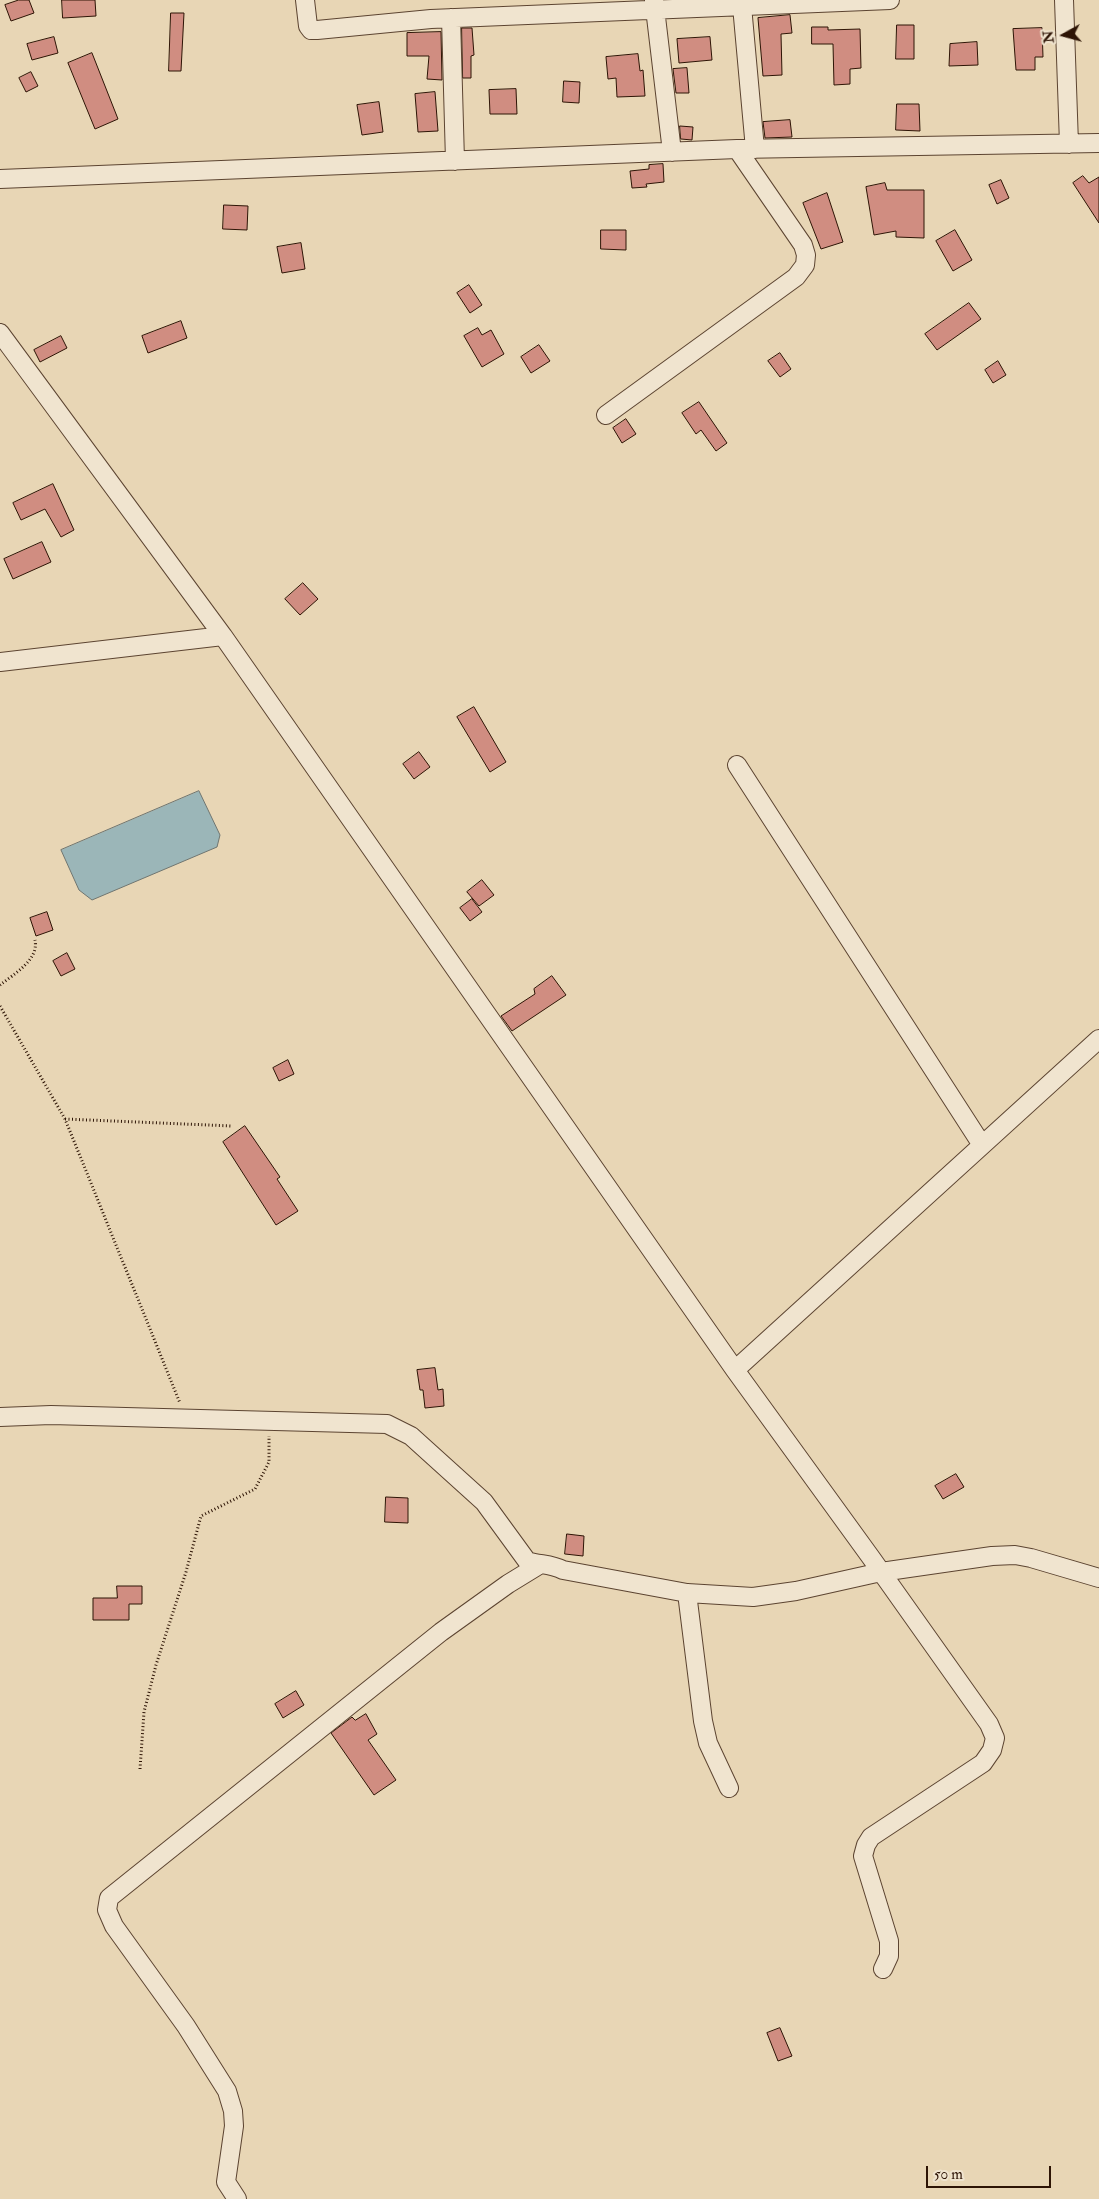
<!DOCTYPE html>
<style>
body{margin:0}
#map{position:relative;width:1099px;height:2199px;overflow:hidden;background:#e8d6b5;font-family:"IM FELL Double Pica",serif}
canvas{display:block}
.north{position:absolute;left:1039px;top:10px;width:50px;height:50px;-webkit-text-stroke:4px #f0e4cf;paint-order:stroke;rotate:263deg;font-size:14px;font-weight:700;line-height:20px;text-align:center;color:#2d1405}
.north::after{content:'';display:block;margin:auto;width:18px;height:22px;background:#2d1405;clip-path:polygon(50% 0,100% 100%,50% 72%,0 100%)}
.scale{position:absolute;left:926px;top:2166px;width:125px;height:22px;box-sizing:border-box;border:2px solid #2d1405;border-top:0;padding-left:6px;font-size:15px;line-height:18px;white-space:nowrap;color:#2d1405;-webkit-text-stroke:4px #f0e4cf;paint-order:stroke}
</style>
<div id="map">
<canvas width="1099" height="2199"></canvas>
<div class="north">N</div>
<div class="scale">50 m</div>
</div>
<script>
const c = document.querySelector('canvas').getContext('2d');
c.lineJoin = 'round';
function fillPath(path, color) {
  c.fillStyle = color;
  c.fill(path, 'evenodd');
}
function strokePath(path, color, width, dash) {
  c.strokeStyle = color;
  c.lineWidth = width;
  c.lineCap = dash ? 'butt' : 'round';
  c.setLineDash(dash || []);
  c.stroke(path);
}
const water = new Path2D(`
 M199,791l21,44 -3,12 -125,53 -13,-10 -18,-40z`);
const building = new Path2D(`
 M19,0h10l5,13 -23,8 -6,-16z
 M62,0h33l1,16 -33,2z
 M171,13h13l-3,58h-12z
 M790,15l2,18 -11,1 1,41 -19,1 -5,-58z
 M897,25h17v34h-18z
 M812,27h16v3l32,-1 1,39 -11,1v15l-16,1 -1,-41h-21z
 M462,28h10l2,27 -3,1v22h-8z
 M1042,28l1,29h-8v13h-19l-3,-41z
 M441,32l1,48 -15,-1 2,-23h-22v-23z
 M54,37l4,16 -26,7 -5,-16z
 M710,37l2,23 -33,3 -2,-24z
 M977,42l1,23 -29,1 1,-22z
 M92,53l26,66 -23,10 -27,-66z
 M638,54l2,17 3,-1 2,26 -28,1 -1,-19 -8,1 -2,-22z
 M687,68l2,25h-13l-3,-24z
 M31,72l7,14 -12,6 -7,-14z
 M564,81l16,1 -1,21 -16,-1z
 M516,89l1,25h-27l-1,-24z
 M435,92l3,39 -20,1 -3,-38z
 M379,102l4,30 -21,3 -5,-30z
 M897,104h22l1,27 -24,-1z
 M790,120l2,17 -27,1 -2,-16z
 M680,126l13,1 -1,13 -11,-1z
 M663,164l1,18 -18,2 1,3 -15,1 -2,-17 19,-2v-4z
 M1083,176l6,7 10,-6v46l-26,-40z
 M1001,180l8,18 -12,6 -8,-19z
 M885,183l2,7h37v48l-28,-1v-6l-22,4 -8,-48z
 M827,193l16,49 -22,7 -18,-46z
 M224,205l24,1 -1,24 -24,-1z
 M601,230h25v20l-25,-1z
 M955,230l17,30 -19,11 -17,-30z
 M301,243l4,26 -23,4 -5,-26z
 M469,285l13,20 -12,8 -13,-20z
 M969,303l12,16 -44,31 -12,-16z
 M181,321l6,17 -39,15 -6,-17z
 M478,328l4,7 9,-5 13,24 -22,13 -18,-31z
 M61,336l6,12 -27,14 -6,-12z
 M539,345l11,16 -19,12 -10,-16z
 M780,353l11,16 -11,8 -12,-16z
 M998,361l8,14 -13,8 -8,-13z
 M699,402l28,41 -11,8 -15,-21 -5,4 -14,-21z
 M626,419l10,15 -14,9 -9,-15z
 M53,484l21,46 -13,7 -16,-28 -24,11 -8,-17z
 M42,542l9,20 -38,17 -9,-20z
 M303,583l15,16 -18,16 -15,-16z
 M474,707l32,55 -16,10 -33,-55z
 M419,752l11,15 -16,12 -11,-15z
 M482,880l12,15 -15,11 -12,-14z
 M472,899l10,13 -12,9 -10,-13z
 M47,912l6,18 -17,6 -6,-18z
 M67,953l8,16 -14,7 -8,-15z
 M552,976l14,19 -54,36 -11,-15 34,-22 -1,-5z
 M288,1060l6,14 -15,7 -6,-13z
 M245,1126l35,51 -3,2 21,32 -22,14 -53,-83z
 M435,1368l3,22 5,-1 1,17 -19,2 -2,-18h-3l-3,-20z
 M956,1474l8,13 -21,12 -8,-13z
 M386,1497l22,1v25l-23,-1z
 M567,1534l17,2 -1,20 -18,-2z
 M117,1586h25v18h-13v16h-36v-22h24z
 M296,1691l8,14 -21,13 -8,-14z
 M366,1714l11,20 -9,6 28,40 -22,15 -43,-62 21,-16 3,3z
 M780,2028l12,28 -14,5 -11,-28z`);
const path = new Path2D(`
 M0,985c14,-11 39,-25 35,-45
 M0,1006l65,113 115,284
 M65,1119l167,7
 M140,1769l4,-57 12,-47 30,-93 15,-56 54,-27 14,-27v-26`);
const minor = new Path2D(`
 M305,0l3,26 3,4h6l114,-11 459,-19
 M654,0l18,152
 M1064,0l5,144
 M742,6l13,143
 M451,18l4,143
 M0,179l737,-30 362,-6
 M0,333l223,303 512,734 137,189 117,165 6,14 -3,12 -9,13 -112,74 -5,8 -3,11 26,85v15l-6,13
 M606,415l190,-138 9,-12 1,-10 -3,-10 -66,-96
 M0,662l223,-26
 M737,765l245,380
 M735,1370l364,-331
 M0,1417l51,-2 336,9 24,12 73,66 43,59c13,4 24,3 36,9l124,23 66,4 43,-6 85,-19 111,-16 23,-1 16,3 68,20
 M687,1593l16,128 5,22 21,45
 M237,2199l-11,-17 8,-56 -1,-15 -6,-20 -41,-65 -72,-100 -7,-16 2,-12 332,-266 67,-48 31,-19`);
fillPath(water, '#9bb6b8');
strokePath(water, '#6f7570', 1);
fillPath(building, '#d08d81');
strokePath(building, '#2d1405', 1);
strokePath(minor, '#5c4431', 20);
strokePath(path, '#2d1405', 3, [1, 2.5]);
strokePath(minor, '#f0e4cf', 18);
</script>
